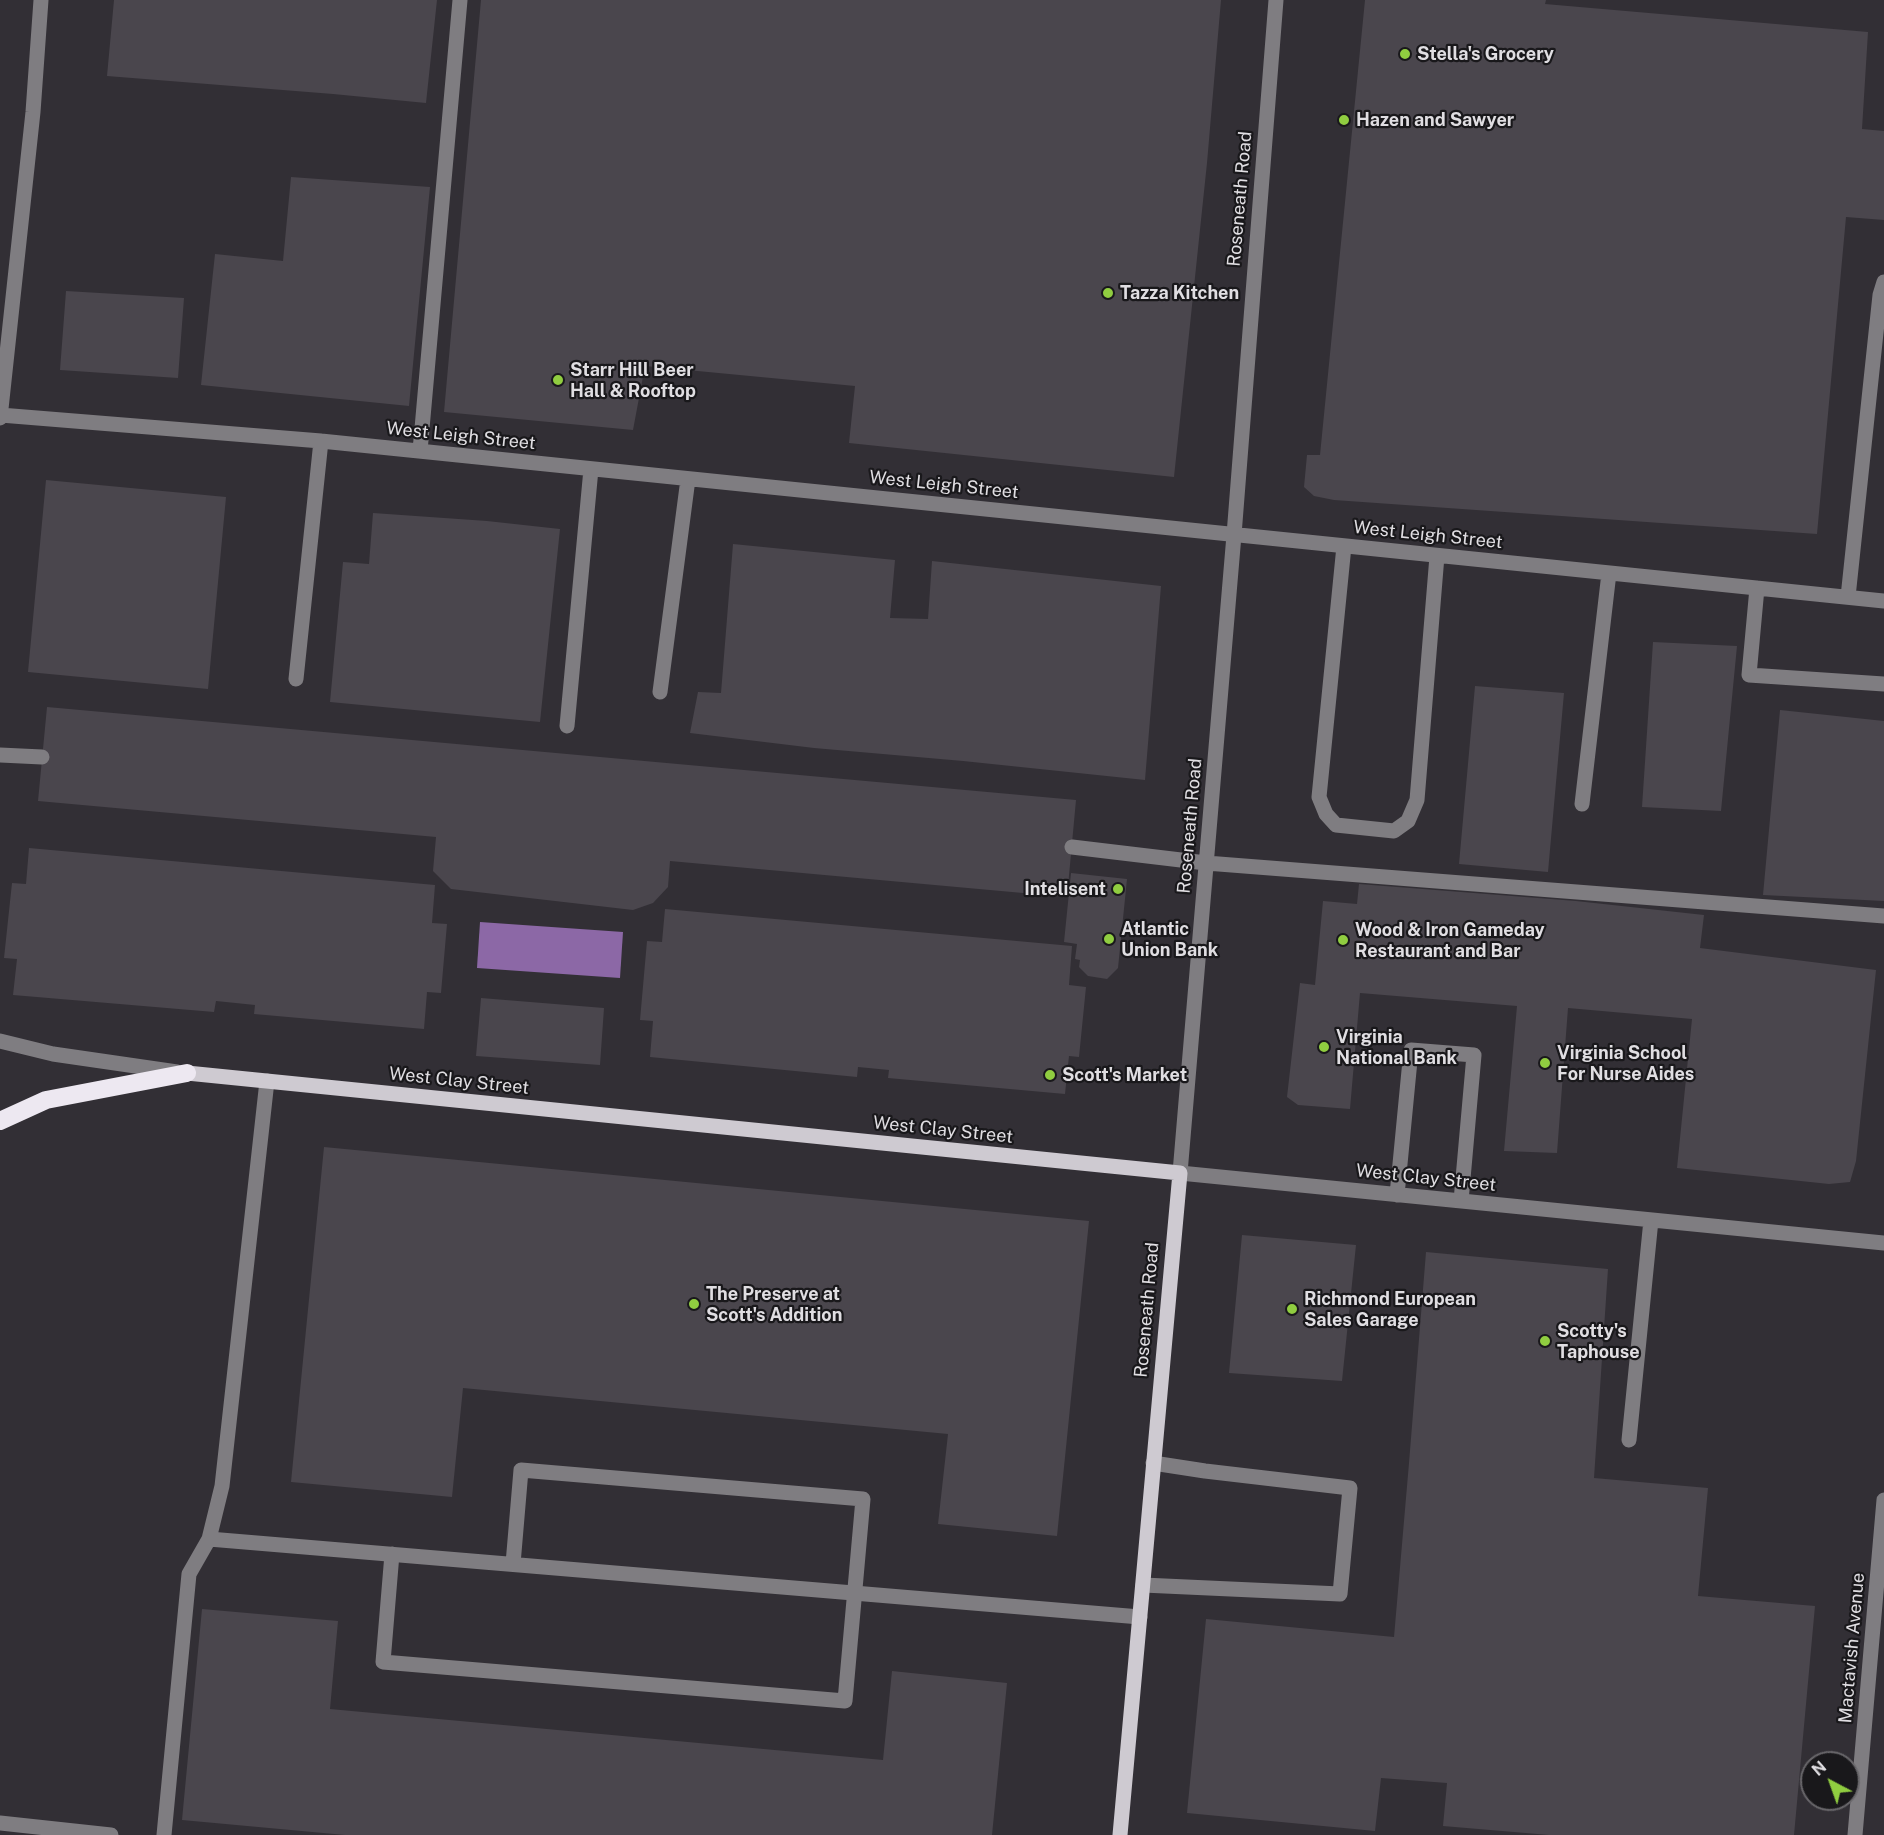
<!DOCTYPE html>
<style>
body{margin:0}
#map{position:relative;width:1884px;height:1835px;overflow:hidden;background:#322f35;font-family:"Public Sans",sans-serif}
canvas{display:block}
.north{position:absolute;left:1800px;top:1751px;width:60px;height:60px;box-sizing:border-box;background:#19181b;border:2px solid #69676b;border-radius:50%;rotate:319deg;font-size:16px;font-weight:700;line-height:24px;text-align:center;color:#e0dee2}
.north::after{content:'';display:block;margin:auto;width:21px;height:27px;background:#90cd40;clip-path:polygon(50% 0,100% 100%,50% 72%,0 100%)}
</style>
<div id="map">
<canvas width="1884" height="1835"></canvas>
<div class="north">N</div>
</div>
<script>
const c = document.querySelector('canvas').getContext('2d');
c.lineJoin = 'round';
function fillPath(path, color) {
  c.fillStyle = color;
  c.fill(path, 'evenodd');
}
function strokePath(path, color, width, dash) {
  c.strokeStyle = color;
  c.lineWidth = width;
  c.lineCap = dash ? 'butt' : 'round';
  c.setLineDash(dash || []);
  c.stroke(path);
}
function write(font, color, halo, rows, align = 'center') {
  c.font = font + ' "Public Sans",sans-serif';
  c.lineWidth = 4.5;
  c.setLineDash([]);
  c.textBaseline = 'middle';
  c.strokeStyle = halo;
  c.fillStyle = color;
  for (const [text, x, y, turn = 0] of rows) {
    c.save();
    c.translate(x, y);
    c.rotate((+turn || 0) * Math.PI / 180);
    c.textAlign = isNaN(turn) ? turn : align;
    if (halo) c.strokeText(text, 0, 0);
    c.fillText(text, 0, 0);
    c.restore();
  }
}
const water = new Path2D(`
 M480,922l143,10 -3,46 -143,-10z`);
const building = new Path2D(`
 M114,0h323l-11,103 -93,-9 -226,-18z
 M481,0h740l-14,163 -33,314 -325,-34 6,-57 -210,-20 -12,64 -189,-18z
 M1365,0h181l-1,4 323,28 -6,97 22,2v89l-38,-3 -29,317 -483,-34 -20,-4 -10,-9 3,-32h13z
 M291,177l139,10 -21,219 -208,-21 14,-131 68,7z
 M66,291l118,7 -6,80 -118,-8z
 M46,480l180,17 -18,192 -180,-17z
 M373,513l114,8 73,8 -20,193 -210,-20 13,-140 26,2z
 M733,544l162,16 -5,58 38,1 4,-58 229,25 -16,194 -182,-19 -149,-13 -124,-15 8,-41 23,1z
 M1653,642l84,4 -16,165 -79,-4z
 M1475,686l89,7 -16,179 -89,-8z
 M47,707l1029,93 -9,97 -397,-36 -2,26 -15,16 -20,7 -182,-21 -18,-18 3,-34 -398,-36z
 M1780,710l104,11v180l-121,-6z
 M29,848l406,37 -3,38 15,1 -6,69 -14,-1 -3,37 -170,-15 1,-9 -39,-4 -2,11 -201,-17 4,-36 -13,-1 8,-75 14,1z
 M1071,873l56,6 -9,89 -11,11 -19,-3 -9,-9 1,-7 -5,-1 2,-15 -13,-2z
 M1359,884l217,17 128,14 -4,33 176,22 -20,191 -6,21 -21,2 -152,-16 15,-149 -124,-11 -11,145 -53,-2 13,-145 -157,-13 -10,116 -52,-4 -11,-8 13,-114 15,2 8,-84 34,3z
 M665,909l407,37 -3,39 17,2 -7,70 -10,-1 -4,38 -177,-16 1,-8 -31,-3 -1,10 -207,-20 3,-36 -13,-1 7,-79 15,1z
 M481,998l123,10 -4,57 -124,-9z
 M324,1147l765,74 -32,315 -119,-12 10,-90 -485,-46 -11,109 -161,-15z
 M1242,1235l114,10 -14,136 -113,-8z
 M1426,1252l182,17 -14,209 114,10 -10,108 117,10 -21,229h-245l-106,-9 4,-43 -66,-5 -6,53 -188,-18 19,-194 188,18 15,-174z
 M202,1609l136,12 -8,88 553,51 9,-89 115,12 -15,152h-647l-163,-15z`);
const minor = new Path2D(`
 M1276,0l-42,535 -54,638 704,70
 M0,415l321,26 1563,160
 M0,418l33,-306 8,-112
 M420,451l40,-451
 M1344,546l-25,251 7,17 10,11 58,6 14,-10 9,-21 20,-244
 M1757,588l-8,87 135,9
 M1848,597l32,-302 4,-13
 M296,679l25,-238
 M660,692l28,-213
 M567,726l24,-257
 M0,755l42,2
 M1582,804l27,-231
 M1072,847l134,16 678,53
 M0,1041l53,13 124,18
 M1397,1195l14,-145 63,5 -13,146
 M1629,1440l22,-220
 M209,1539l13,-53 45,-405
 M392,1554l-9,108 462,39 18,-202 -342,-29 -8,94
 M1143,1585l197,9 10,-106 -145,-17 -52,-8
 M0,1823l111,12
 M164,1835l25,-261 20,-35 931,78
 M1855,1835l29,-335`);
const major = new Path2D(`
 M187,1073l993,100 -60,662`);
const highway = new Path2D(`
 M0,1121l46,-21 141,-27`);
const markers = [
 [1405,54,6,"#90cd40"],
 [1344,120,6,"#90cd40"],
 [1108,293,6,"#90cd40"],
 [558,380,6,"#90cd40"],
 [1118,889,6,"#90cd40"],
 [1109,939,6,"#90cd40"],
 [1343,940,6,"#90cd40"],
 [1324,1047,6,"#90cd40"],
 [1545,1063,6,"#90cd40"],
 [1050,1075,6,"#90cd40"],
 [694,1304,6,"#90cd40"],
 [1292,1309,6,"#90cd40"],
 [1545,1341,6,"#90cd40"]
];
const poiNames = [
 ["Stella's Grocery",1417,54],
 ["Hazen and Sawyer",1356,120],
 ["Tazza Kitchen",1120,293],
 ["Starr Hill Beer",570,370],
 ["Hall & Rooftop",570,391],
 ["Intelisent",1106,889,"right"],
 ["Atlantic",1121,929],
 ["Union Bank",1121,950],
 ["Wood & Iron Gameday",1355,930],
 ["Restaurant and Bar",1355,951],
 ["Virginia",1336,1037],
 ["National Bank",1336,1058],
 ["Virginia School",1557,1053],
 ["For Nurse Aides",1557,1074],
 ["Scott's Market",1062,1075],
 ["The Preserve at",706,1294],
 ["Scott's Addition",706,1315],
 ["Richmond European",1304,1299],
 ["Sales Garage",1304,1320],
 ["Scotty's",1557,1331],
 ["Taphouse",1557,1352]
];
const streetNames = [
 ["Roseneath Road",1240,199,-85],
 ["West Leigh Street",461,436,6],
 ["West Leigh Street",944,485,6],
 ["West Leigh Street",1428,535,6],
 ["Roseneath Road",1190,826,-85],
 ["West Clay Street",459,1081,6],
 ["West Clay Street",943,1130,6],
 ["West Clay Street",1426,1178,6],
 ["Roseneath Road",1147,1310,-85],
 ["Mactavish Avenue",1852,1648,-85]
];
fillPath(water, '#8c68a6');
fillPath(building, '#4a464d');
strokePath(minor, '#7f7d81', 15);
strokePath(major, '#cecad1', 15);
strokePath(highway, '#ede8f1', 18);
for (const [x, y, r, color] of markers) {
  const dot = new Path2D();
  dot.arc(x, y, r, 0, 2 * Math.PI);
  c.fillStyle = color;
  c.fill(dot);
  strokePath(dot, '#19181b', 2);
}
write('bold 18px', '#e0dee2', '#19181b', poiNames, 'left');
write('18px', '#e0dee2', '#19181b', streetNames);
</script>
